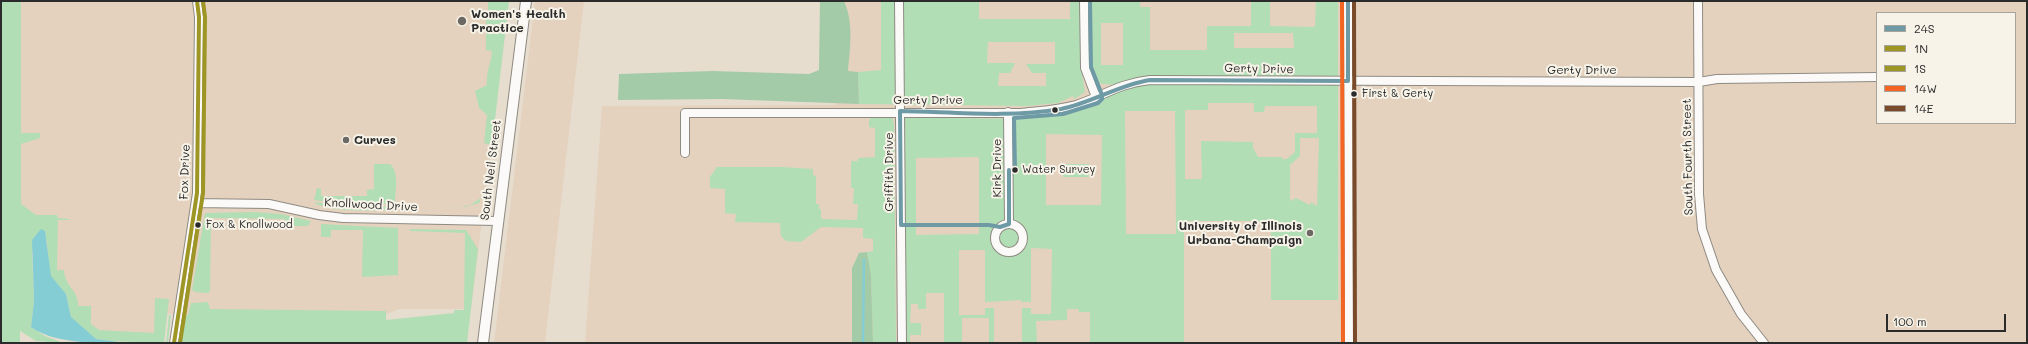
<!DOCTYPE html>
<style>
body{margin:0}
#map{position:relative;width:2028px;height:344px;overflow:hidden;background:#e6ddce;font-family:Mali,sans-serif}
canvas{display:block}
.frame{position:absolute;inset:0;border:2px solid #2b2b2b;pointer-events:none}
.legend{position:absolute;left:1876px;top:12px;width:140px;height:112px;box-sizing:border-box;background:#f7f3e8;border:1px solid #a5a39c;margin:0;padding:5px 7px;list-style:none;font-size:12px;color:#2b2b2b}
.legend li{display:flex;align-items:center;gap:8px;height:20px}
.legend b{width:20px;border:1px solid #a5a39c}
.scale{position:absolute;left:1886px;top:314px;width:120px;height:18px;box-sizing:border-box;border:2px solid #2b2b2b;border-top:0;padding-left:5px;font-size:12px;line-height:14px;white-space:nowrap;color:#2b2b2b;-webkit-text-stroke:3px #f7f3e8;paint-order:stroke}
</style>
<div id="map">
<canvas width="2028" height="344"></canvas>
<div class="frame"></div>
<ul class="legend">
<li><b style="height:5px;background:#6e9aa6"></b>24S</li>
<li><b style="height:5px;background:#9e9624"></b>1N</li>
<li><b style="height:5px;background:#9e9624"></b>1S</li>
<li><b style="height:5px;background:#f26522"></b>14W</li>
<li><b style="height:5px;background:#7a4b2a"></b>14E</li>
</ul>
<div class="scale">100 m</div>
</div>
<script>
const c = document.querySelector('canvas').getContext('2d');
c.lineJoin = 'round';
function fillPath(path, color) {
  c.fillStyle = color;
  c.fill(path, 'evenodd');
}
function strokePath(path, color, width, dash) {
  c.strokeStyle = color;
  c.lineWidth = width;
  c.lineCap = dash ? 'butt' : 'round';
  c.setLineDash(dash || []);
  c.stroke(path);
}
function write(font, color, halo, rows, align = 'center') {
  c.font = font + ' Mali,sans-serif';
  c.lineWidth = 4;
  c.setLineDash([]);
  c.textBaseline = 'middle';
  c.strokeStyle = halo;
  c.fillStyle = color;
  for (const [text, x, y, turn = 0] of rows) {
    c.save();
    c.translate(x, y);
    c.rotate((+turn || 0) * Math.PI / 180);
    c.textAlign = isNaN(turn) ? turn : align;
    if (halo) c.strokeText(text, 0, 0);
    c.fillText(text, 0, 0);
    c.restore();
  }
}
const built = new Path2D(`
 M21,1h488l-38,308h-72l-14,6 -218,-1 -3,29 -70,-10 -39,-59 -26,-59 -8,-11z
 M535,1h49l-39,342h-51z
 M835,1h1192v342h-1442l17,-237 233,-1zM1877,13h138v110h-138z`);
const green = new Path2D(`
 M1,1h20v132h19v5l-19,6v60l15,11h21l1,3 11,1v1h-11l-1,50h7c1,18 15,20 14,36h13v18l8,6 55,3 1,-35 14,1 -5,44 -55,-2 -13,-2 -12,-9 -13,-13 -5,-23 -15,-17 -3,-17 -1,-20 -15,12 2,49 -3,26 14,9 18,7 -27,-2 -16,-10v11h-19z
 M488,1h21l-17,144 -8,-2 3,-28 -8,-7 -4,-17 12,-6c-1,-15 4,-20 5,-34l-6,-1v-32l2,-7z
 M881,1h98v18h91v-18h10l1,67 4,24 -11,7 -1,-3 -15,7 -30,3 -169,-2 -1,-32 23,-2zM988,42h67v22h-29l6,9h14v13h-48l1,-13h11l5,-10h-28z
 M1091,1h49v6h10v43h57v-24h44v-25h19v25l45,1 1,-26h22v299h-67v-79h-87v122h-94v-31h-11l-1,-3h-11v11l-31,1 1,22h-15v-35h9v6h20l1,-65 -21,-1v54h-10v-2l-36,2v-52h-26v65h26v-7h9v35h-5v-25h-27v25h-18v-50h-18v16h-8v-5h-7l-1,19h11v12h-11v8h-5v-225l6,-2c56,1 167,14 209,-31l-17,-1 -6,-2c-10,-21 -6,-57 -6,-81zM1101,23h22v42h-22zM1234,33h59l1,15h-60zM1208,103h46v9h10l1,-6h52v27h-22v19l-8,7h-5v-2h-24l-5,-9v-6l-52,-1 1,38h-17v-69h23zM1125,111h50l1,123h-50zM1046,134l56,1 -1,70h-55zM1300,138h19l-2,68 -6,-4 -1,3 -14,-7 -5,3 -1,-2v-34l10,-9zM979,157v77l-63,1v-77z
 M872,116l20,1 2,7 2,219h-23l-2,-68 -4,-23 6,-1v-12l-10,-1v-10l-42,-1 -20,15 -15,-1 -5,-5 -1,-13 -45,-1 1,-8 -11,-1v-24l-15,-1v-11l7,-10h66l30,2v6l3,1v28h3v5h2v10l36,1 1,-16h-5l1,-16h-3v-27h7v-3l17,-1v-29l-6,-1v-6z
 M374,164h16c10,9 5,27 5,39 -28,3 -53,1 -81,-3l3,-12 4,1v7h46v-6l7,-1z
 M1063,164h26v13h-26z
 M481,198l-2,5 -17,4 -50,-1 55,1z
 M314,202l38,5 42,-1 -4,4c-14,1 -67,2 -76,-8z
 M254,212l27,2 30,7 -3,5h-23v-7l-74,-1 -1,73 -2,2 -13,-1 -3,-2 13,-77z
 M321,224l77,4v47l-36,2 1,-47h-32v7h-10z
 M410,229l56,1 12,19 -11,94h-286l3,-28h4l3,-12 17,-1 2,7 176,2v9l68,-7v-3h10l1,-77 -55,-2z
 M169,315h2l-3,28h-2z`);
const forest = new Path2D(`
 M820,1h24c10,22 6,47 4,70l10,1 1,32 -137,-5 -104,1 1,-26 94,-3 96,3 10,-4z
 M867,252l4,23 2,68h-21v-75l7,-15z`);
const water = new Path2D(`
 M41,229l4,2 6,45 15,18 5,23 25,22 31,4c-30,0 -73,1 -96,-16l3,-26 -2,-61z`);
const stream = new Path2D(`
 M863,343l1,-83`);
const minor = new Path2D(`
 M899,1l3,342
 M1084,1l1,67 11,29
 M1348,1l1,342
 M1698,1l1,193 3,35 14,41 25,44 23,29
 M1008,112l1,112
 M685,153v-40h336c18,-2 37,-3 55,-8 27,-9 44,-22 74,-25l549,2 18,-3 160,-2
 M196,203l73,1 50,11 24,3 154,3
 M995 238a14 14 0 1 1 28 0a14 14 0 1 1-28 0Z
 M174,343l23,-150 2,-176 -2,-16`);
const major = new Path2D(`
 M483,343l43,-342`);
const bus1 = new Path2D(`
 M1009,170v54l-9,3 -11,-2h-88l-1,-114c53,1 108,7 161,-2 31,-6 57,-24 89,-29l198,1v-80`);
const bus2 = new Path2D(`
 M174,343l23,-150 2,-176 -2,-16`);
const bus3 = new Path2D(`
 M180,343l23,-150 2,-176 -2,-16`);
const bus4 = new Path2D(`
 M1342,1l1,342`);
const bus5 = new Path2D(`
 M1354,1l1,342`);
const bus6 = new Path2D(`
 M1015,170l-1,-52 49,-4 35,-11 4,-4v-4l-11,-28 -1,-66`);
const markers = [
 [462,21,5,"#6c6964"],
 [1354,94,3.5,"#2b2b2b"],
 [1055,110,3.5,"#2b2b2b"],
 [346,140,4,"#6c6964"],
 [1015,170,3.5,"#2b2b2b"],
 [198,225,3.5,"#2b2b2b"],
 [1310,233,4,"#6c6964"]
];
const busNames = [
 ["First & Gerty",1362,94],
 ["Water Survey",1022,170],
 ["Fox & Knollwood",206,225]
];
const poiNames = [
 ["Women's Health",471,14],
 ["Practice",471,28],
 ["Curves",354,140],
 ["University of Illinois",1302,226,"right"],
 ["Urbana-Champaign",1302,240,"right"]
];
const streetNames = [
 ["Gerty Drive",1259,69,1],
 ["Gerty Drive",1582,70],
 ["Gerty Drive",928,100],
 ["South Fourth Street",1688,157,-91],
 ["Kirk Drive",997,168,-90],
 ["South Neil Street",491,170,-83],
 ["Fox Drive",185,172,-88],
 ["Griffith Drive",889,172,-90],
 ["Knollwood Drive",371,205,3]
];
fillPath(built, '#e4d2bf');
fillPath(green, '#b2deb5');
fillPath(forest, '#a4cba7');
fillPath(water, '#85cdd4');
strokePath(stream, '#85cdd4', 2.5);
strokePath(minor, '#8f8a82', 10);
strokePath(major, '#8f8a82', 12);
strokePath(minor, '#fbfaf8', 8);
strokePath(major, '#fbfaf8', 10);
strokePath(bus1, '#6e9aa6', 4);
strokePath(bus2, '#9e9624', 4);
strokePath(bus3, '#9e9624', 4);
strokePath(bus4, '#f26522', 4);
strokePath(bus5, '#7a4b2a', 4);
strokePath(bus6, '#6e9aa6', 4);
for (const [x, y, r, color] of markers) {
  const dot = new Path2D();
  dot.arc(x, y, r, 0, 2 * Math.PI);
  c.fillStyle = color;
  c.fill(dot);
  strokePath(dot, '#f7f3e8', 1.5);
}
write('11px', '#2b2b2b', '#f7f3e8', busNames, 'left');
write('bold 12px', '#2b2b2b', '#f7f3e8', poiNames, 'left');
write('12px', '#2b2b2b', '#f7f3e8', streetNames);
</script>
